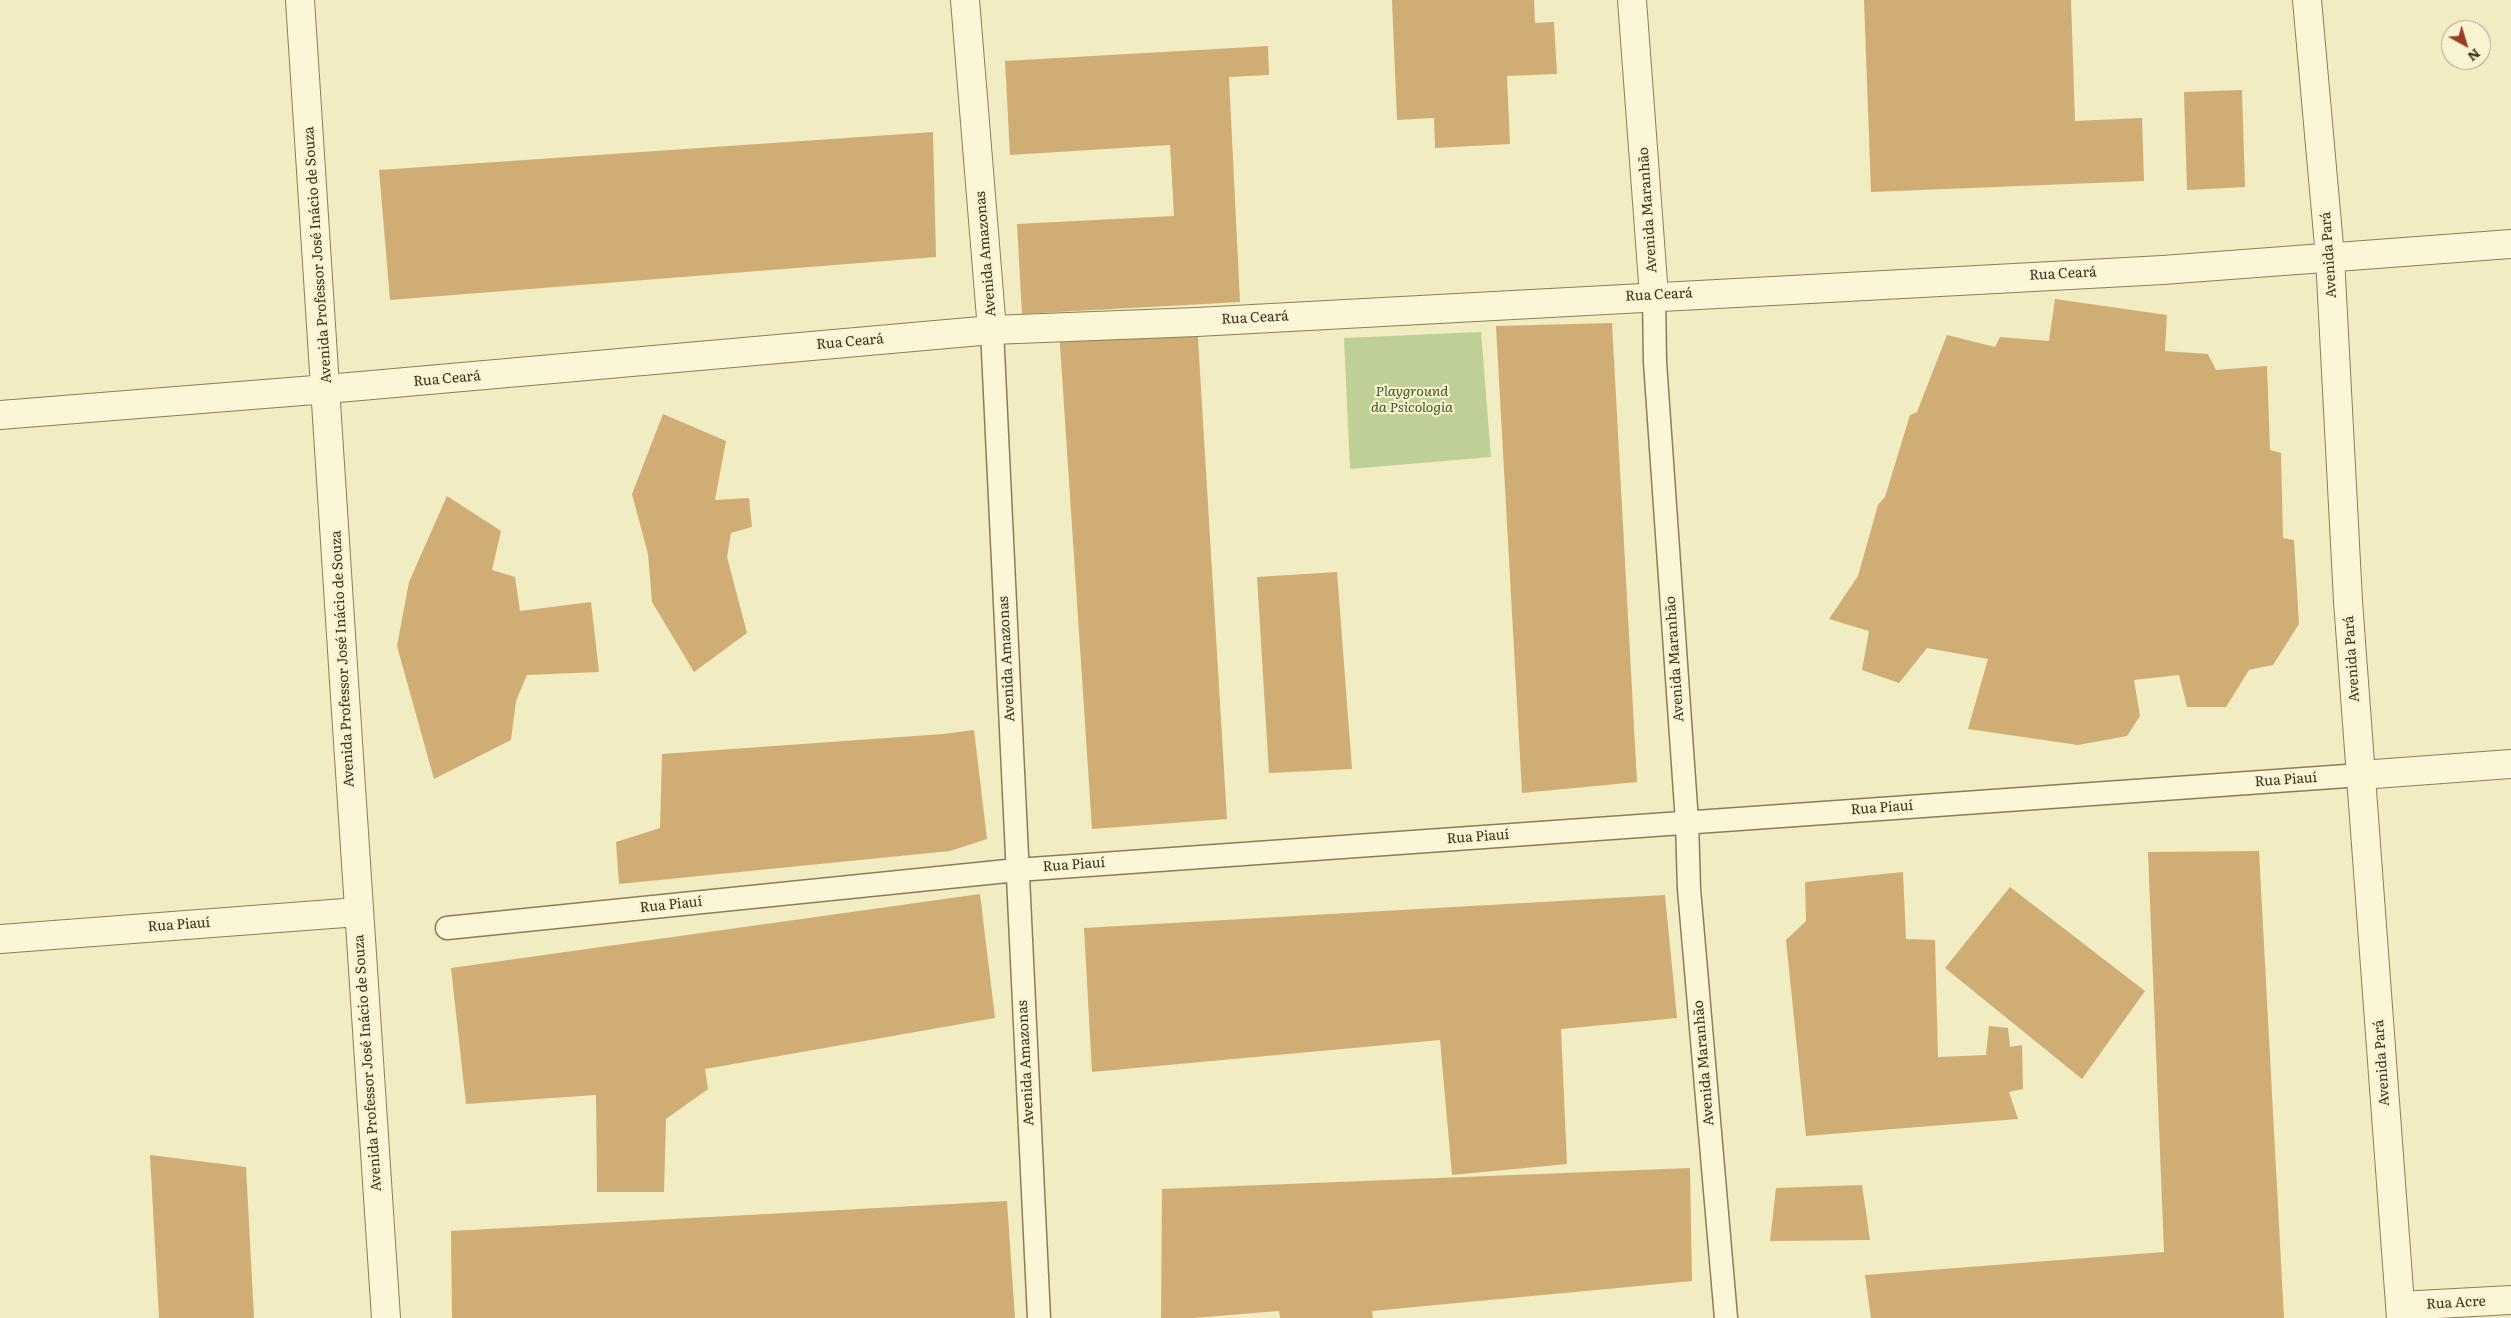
<!DOCTYPE html>
<meta charset="utf-8">
<style>
body{margin:0}
#map{position:relative;width:2511px;height:1318px;overflow:hidden;background:#f1ecc2;font-family:Literata,serif}
canvas{display:block}
.north{position:absolute;left:2441px;top:20px;width:50px;height:50px;box-sizing:border-box;background:#f8f4d2;border:1px solid #aca68a;border-radius:50%;rotate:141deg;font-size:14px;font-weight:700;line-height:20px;text-align:center;color:#3b311d}
.north::after{content:'';display:block;margin:auto;width:18px;height:22px;background:#9f3a24;clip-path:polygon(50% 0,100% 100%,50% 72%,0 100%)}
</style>
<div id="map">
<canvas width="2511" height="1318"></canvas>
<div class="north">N</div>
</div>
<script>
const c = document.querySelector('canvas').getContext('2d');
c.lineJoin = 'round';
function fillPath(path, color) {
  c.fillStyle = color;
  c.fill(path, 'evenodd');
}
function strokePath(path, color, width, dash) {
  c.strokeStyle = color;
  c.lineWidth = width;
  c.lineCap = dash ? 'butt' : 'round';
  c.setLineDash(dash || []);
  c.stroke(path);
}
function write(font, color, halo, rows, align = 'center') {
  c.font = font + ' Literata,serif';
  c.lineWidth = 4.5;
  c.setLineDash([]);
  c.textBaseline = 'middle';
  c.strokeStyle = halo;
  c.fillStyle = color;
  for (const [text, x, y, turn = 0] of rows) {
    c.save();
    c.translate(x, y);
    c.rotate((+turn || 0) * Math.PI / 180);
    c.textAlign = isNaN(turn) ? turn : align;
    if (halo) c.strokeText(text, 0, 0);
    c.fillText(text, 0, 0);
    c.restore();
  }
}
const green = new Path2D(`
 M1481,332l10,125 -141,12 -6,-131z`);
const building = new Path2D(`
 M1392,0h142l1,23 19,-1 3,52 -50,2 3,68 -75,4 -1,-30 -37,2z
 M1864,0h207l4,121 67,-3 2,63 -273,11z
 M1268,46l1,29 -40,2 11,225 -218,12 -5,-90 157,-8 -4,-71 -160,10 -5,-94z
 M2242,90l3,97 -58,3 -3,-98z
 M933,132l3,125 -546,43 -11,-130z
 M2055,299l112,16 -2,36 43,3 8,16 51,-4 3,84 11,3 2,85 11,2 5,84 -26,41 -24,5 -23,37h-39l-8,-32 -45,5 6,36 -13,20 -49,9 -110,-16 20,-70 -61,-11 -28,35 -37,-13 7,-39 -40,-12 29,-43 20,-71 7,-8 25,-82 7,-3 30,-77 48,12 5,-10 49,4z
 M1197,322l30,497 -135,10 -33,-499z
 M1612,323l25,459 -115,11 -26,-467z
 M663,414l63,27 -11,59 34,-2 3,29 -21,6 -4,24 20,76 -53,39 -42,-70 -4,-48 -16,-60z
 M447,496l54,35 -9,39 23,7 5,34 71,-9 8,70 -72,3 -11,26 -5,39 -77,39 -37,-133 12,-64z
 M1337,572l15,197 -83,4 -12,-196z
 M974,730l13,109 -37,12 -331,33 -3,-42 44,-14 2,-74 281,-20z
 M2259,851l25,467h-413l-6,-43 299,-23 -16,-400z
 M1903,872l3,67 29,1 3,117 48,-2 3,-29 19,2 2,19 12,-2 1,44 -14,3 9,27 -212,17 -20,-196 20,-19 -1,-39z
 M2010,887l135,104 -63,88 -137,-111z
 M980,894l15,124 -290,51 3,20 -42,30 -2,73h-67l-1,-97 -130,9 -15,-136z
 M1665,895l12,123 -116,11 6,135 -115,11 -12,-135 -348,32 -8,-144z
 M150,1155l96,12 8,151h-95z
 M1690,1168l2,113 -320,30 1,7h-93l-1,-7 -86,7h-32l1,-129z
 M1862,1185l8,55 -100,1 6,-53z
 M1007,1201l8,117h-563l-1,-87z`);
const lane = new Path2D(`
 M1654,296l1,66 32,460 2,67 37,429
 M992,330l47,988
 M447,928l570,-58 1344,-95`);
const street = new Path2D(`
 M300,0c30,439 55,879 86,1318
 M965,0l27,330
 M1632,0l22,296
 M2307,0l23,257 18,344 53,717
 M0,415l327,-26 665,-59 205,-8 966,-52 348,-26
 M2361,775l150,-11
 M0,939l358,-27
 M2400,1306l111,-6`);
const streetNames = [
 ["Avenida Maranhão",1648,210,-94],
 ["Avenida Amazonas",986,254,-95],
 ["Avenida Professor José Inácio de Souza",318,255,-94],
 ["Avenida Pará",2329,255,-94],
 ["Rua Ceará",2063,274,-3],
 ["Rua Ceará",1659,295,-3],
 ["Rua Ceará",1255,318,-3],
 ["Rua Ceará",850,342,-5],
 ["Rua Ceará",447,379,-5],
 ["Avenida Professor José Inácio de Souza",343,659,-93],
 ["Avenida Amazonas",1007,659,-93],
 ["Avenida Maranhão",1675,659,-94],
 ["Avenida Pará",2352,659,-94],
 ["Rua Piauí",2286,780,-4],
 ["Rua Piauí",1882,808,-4],
 ["Rua Piauí",1478,837,-4],
 ["Rua Piauí",1074,865,-4],
 ["Rua Piauí",671,905,-6],
 ["Rua Piauí",179,925,-4],
 ["Avenida Professor José Inácio de Souza",368,1063,-94],
 ["Avenida Amazonas",1026,1063,-93],
 ["Avenida Maranhão",1704,1063,-95],
 ["Avenida Pará",2382,1063,-94],
 ["Rua Acre",2456,1303,-3]
];
const parkNames = [
 ["Playground",1412,392],
 ["da Psicologia",1412,408]
];
fillPath(green, '#bed095');
fillPath(building, '#d1ad76');
strokePath(lane, '#8c7d58', 25);
strokePath(street, '#8c7d58', 30);
strokePath(lane, '#fbf7d6', 22);
strokePath(street, '#fbf7d6', 28);
write('14px', '#3b311d', '#f8f4d2', streetNames);
write('italic 14px', '#415822', '#f8f4d2', parkNames);
</script>
